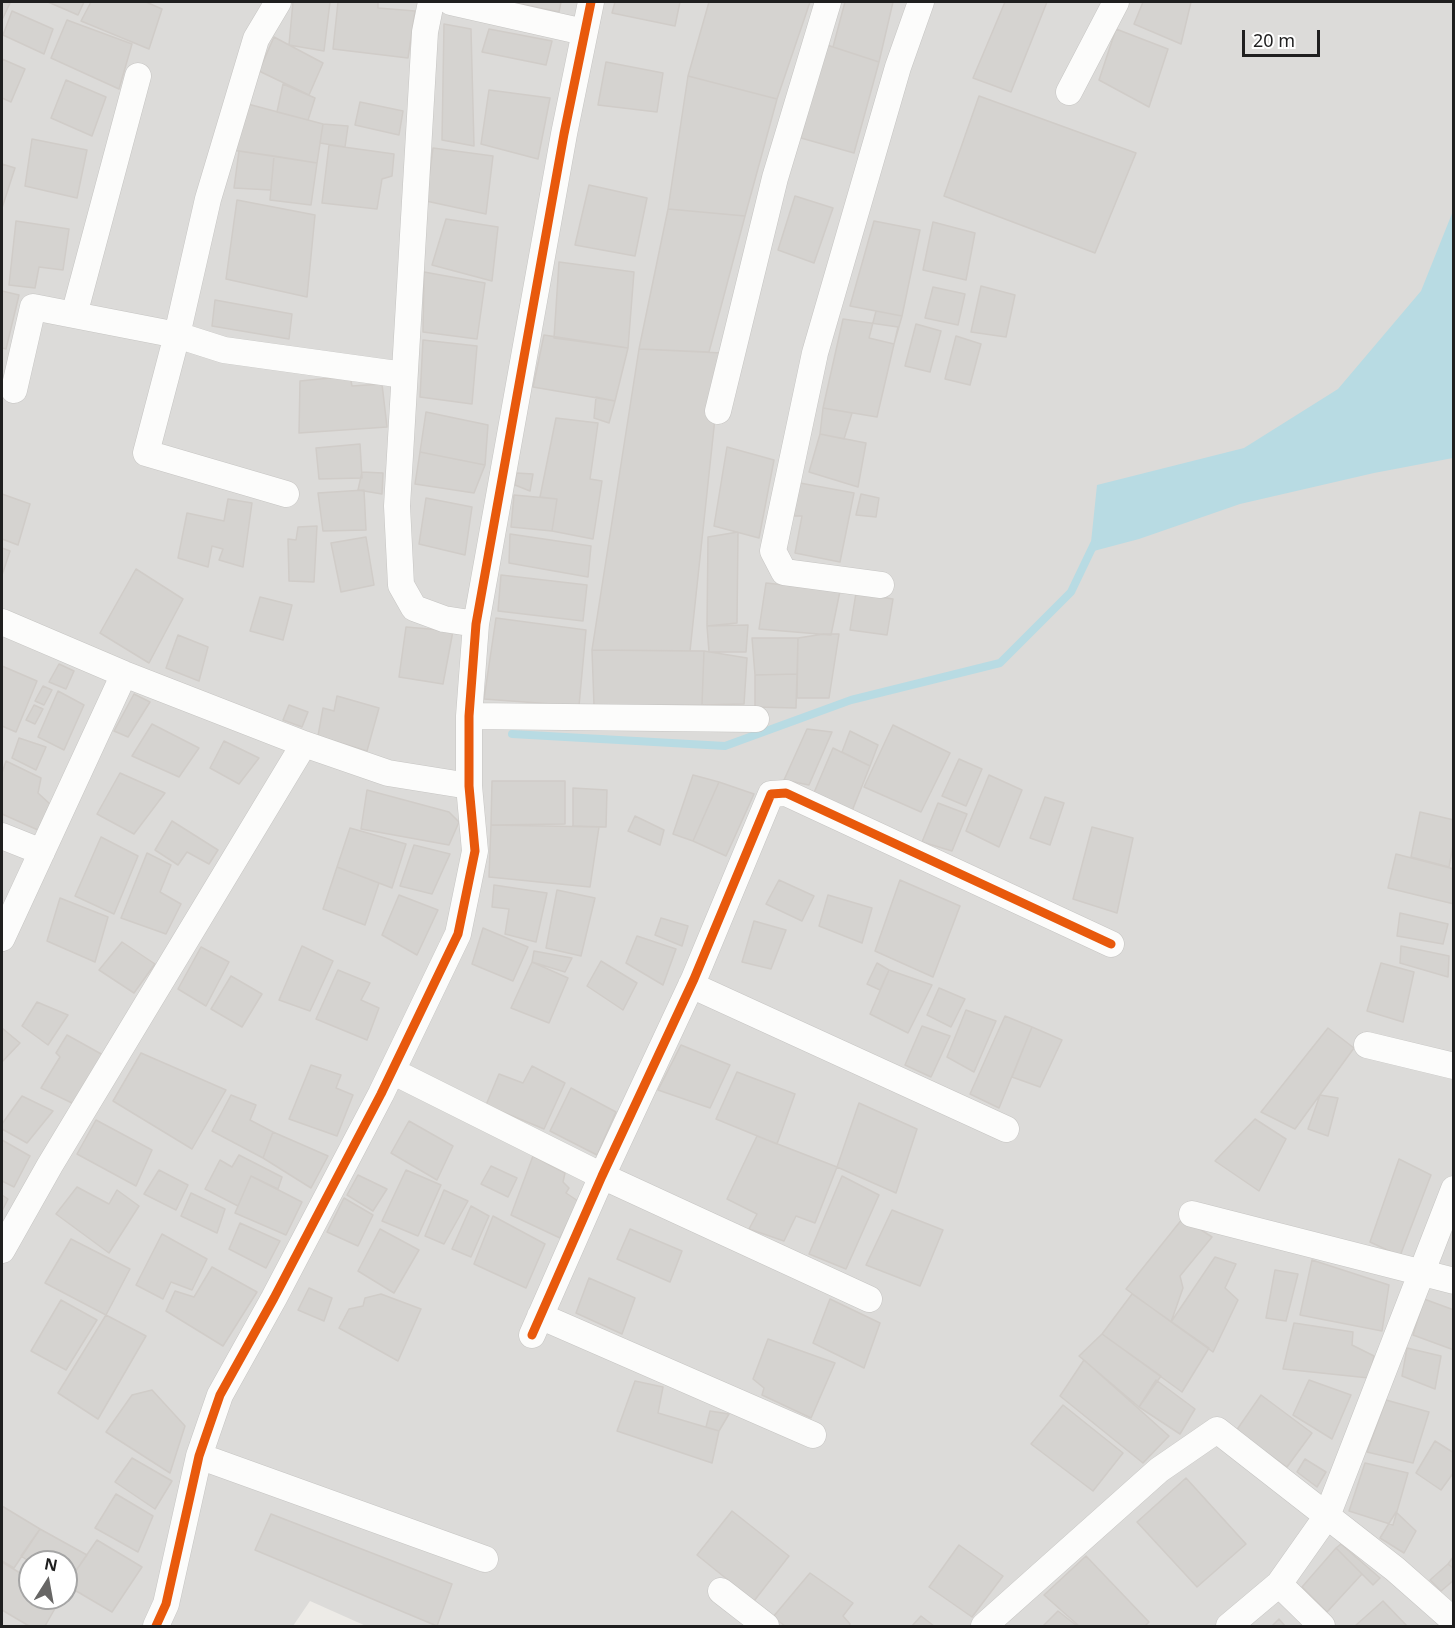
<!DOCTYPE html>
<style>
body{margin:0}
#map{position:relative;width:1455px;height:1628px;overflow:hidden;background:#edebe7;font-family:"Noto Sans",sans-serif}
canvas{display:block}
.frame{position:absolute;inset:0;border:3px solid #1f1f1f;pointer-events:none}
.north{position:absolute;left:18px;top:1550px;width:60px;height:60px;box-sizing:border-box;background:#fff;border:2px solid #a5a5a5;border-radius:50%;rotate:11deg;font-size:16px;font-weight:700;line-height:24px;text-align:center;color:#1f1f1f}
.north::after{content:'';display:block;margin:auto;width:21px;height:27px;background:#676665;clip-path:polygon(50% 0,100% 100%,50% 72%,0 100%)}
.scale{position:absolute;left:1242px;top:30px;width:78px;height:27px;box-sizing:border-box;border:3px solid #1f1f1f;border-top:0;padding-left:8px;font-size:18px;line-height:21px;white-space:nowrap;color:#1f1f1f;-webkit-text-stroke:4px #fff;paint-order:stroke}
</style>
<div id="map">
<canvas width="1455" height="1628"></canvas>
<div class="frame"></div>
<div class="north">N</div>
<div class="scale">20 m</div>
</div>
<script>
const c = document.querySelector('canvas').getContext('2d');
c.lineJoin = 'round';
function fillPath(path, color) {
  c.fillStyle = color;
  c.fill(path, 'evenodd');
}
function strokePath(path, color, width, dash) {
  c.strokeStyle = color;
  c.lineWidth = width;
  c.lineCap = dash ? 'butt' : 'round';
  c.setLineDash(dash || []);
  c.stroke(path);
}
const residential = new Path2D(`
 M2,2h1451v1624h-1087l-56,-25 -17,25h-291zM30,1562h36v36h-36z`);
const water = new Path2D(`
 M1453,211v247l-79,15 -134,31 -101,35 -49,13 7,-67 147,-37 94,-59 83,-98z`);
const stream = new Path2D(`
 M512,734l213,12 126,-46 149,-37 71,-71 23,-48`);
const building = new Path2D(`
 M2,2l8,1 -8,17z
 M48,2h36l-6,13z
 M91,2h55l16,7 -13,40 -68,-28z
 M293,2h37l-6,49 -35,-6z
 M338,2h40v6l37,3 -7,47 -75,-9z
 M516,2h45l-2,10 -43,-9z
 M615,2h65l-5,24 -63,-13z
 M709,2h101l-33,97 -89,-23z
 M845,2h48l-14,60 -46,-15z
 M1005,2h42l-36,90 -38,-14z
 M1143,2h48l-10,42 -47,-20z
 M12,11l41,18 -9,25 -41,-19z
 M67,20l65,24 -13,45 -68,-31z
 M444,24l27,5 3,117 -32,-6z
 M489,29l63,12 -6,24 -64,-13z
 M1116,29l52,20 -19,58 -50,-27z
 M274,37l49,26 -14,32 -50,-24z
 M824,44l55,18 -25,91 -53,-15z
 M2,59l23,10 -14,33 -9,-4z
 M606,62l57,11 -6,39 -59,-7z
 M688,76l89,23 -32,117 -77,-7z
 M66,80l40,17 -14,39 -41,-18z
 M283,84l32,14 -7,22 -31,-8z
 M489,90l61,8 -12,61 -57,-15z
 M979,96l157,57 -41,100 -151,-57z
 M360,102l43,9 -4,24 -44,-10z
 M244,103l79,21 -6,39 -85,-13z
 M323,124l25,2 -3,21 -25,-4z
 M32,139l55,11 -10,48 -52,-12z
 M329,145l65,9 -2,22 -10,3 -5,30 -55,-6z
 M433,148l60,8 -7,58 -60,-13z
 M239,151l35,5 -3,34 -37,-2z
 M274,156l43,7 -6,42 -41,-5z
 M2,164l13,4 -13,40z
 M589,185l58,13 -12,58 -60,-11z
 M795,196l38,12 -19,55 -36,-13z
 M237,200l78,15 -8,82 -81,-18z
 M668,209l77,7 -36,136 -70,-3z
 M446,219l52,8 -6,54 -60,-16z
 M16,221l53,8 -6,41 -24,-3 -4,21 -26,-3z
 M874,221l46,9 -18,86 -52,-10z
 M933,222l42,11 -9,47 -43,-10z
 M559,262l75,10 -6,76 -74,-10z
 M424,272l61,11 -8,56 -54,-7z
 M981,286l34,9 -9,42 -35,-5z
 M933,287l32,7 -7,31 -33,-7z
 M2,291l17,4 -13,54 -4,-1z
 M215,300l77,14 -3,25 -77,-13z
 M876,311l26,5 -8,28 -25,-6z
 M843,319l55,8 -21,90 -54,-9z
 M916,324l25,7 -11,41 -25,-6z
 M544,335l84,13 -13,53 -82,-14z
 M956,336l25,8 -11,41 -25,-6z
 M423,340l54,6 -5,58 -52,-7z
 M639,349l83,4 -32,298 -98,-1z
 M350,376l2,10 30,-2 5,43 -88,6 1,-52z
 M596,397l19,4 -6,22 -15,-5z
 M823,408l29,5 -8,26 -24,-5z
 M426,412l62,13 -3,40 -65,-13z
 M556,418l42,5 -8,56 12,2 -9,58 -41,-8 5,-32 -17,-2z
 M820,434l46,9 -8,44 -49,-15z
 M360,444l2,34 -43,1 -3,-31z
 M727,447l47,13 -15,78 -45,-12z
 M420,452l65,13 -11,28 -59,-9z
 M362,472l21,1 -1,21 -24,-4z
 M516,473l17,1 -3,17 -15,-6z
 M800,483l54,10 -14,69 -45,-9 7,-37h-9z
 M364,490l2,40 -43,1 -5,-38z
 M2,494l28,10 -12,41 -16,-6z
 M861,494l18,4 -3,19 -20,-2z
 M514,495l43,4 -5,32 -41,-4z
 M426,498l46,9 -7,48 -46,-11z
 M228,499l24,4 -9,64 -24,-7 4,-11 -11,-3 -4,21 -30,-9 9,-45 37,8z
 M317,526l-3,56 -25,-1 -1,-42 8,1 2,-13z
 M738,532l-1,91 -30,3 1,-89z
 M510,534l81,12 -3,31 -79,-14z
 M366,537l8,48 -33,7 -10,-49z
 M2,548l8,3 -8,24z
 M136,569l47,30 -34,64 -49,-30z
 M501,575l86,10 -4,36 -85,-10z
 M766,583l74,8 -9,44 -72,-6z
 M856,593l37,6 -6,36 -37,-5z
 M260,597l32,8 -9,35 -33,-9z
 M496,618l90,12 -7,76 -95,-7z
 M748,625l-2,27h-37l-2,-26z
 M406,627l47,4 -10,53 -44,-7z
 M824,634h15l-10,64h-32l1,-60z
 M178,635l30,12 -9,34 -33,-13z
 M752,638h46l-1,36 -42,1z
 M592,650l112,1 -2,54 -108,1z
 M704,651l43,7 -3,46 -42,1z
 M59,664l15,7 -8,18 -17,-7z
 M2,666l35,15 -21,51 -14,-6z
 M797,674l-1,34 -41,-1v-32z
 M43,686l9,4 -8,15 -9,-4z
 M58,691l26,14 -20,45 -26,-13z
 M134,694l16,8 -22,35 -14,-6z
 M337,696l42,12 -12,43 -49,-15 5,-28 11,3z
 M34,705l9,4 -8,15 -9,-4z
 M289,705l19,7 -6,15 -19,-7z
 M152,724l47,24 -20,29 -47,-21z
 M893,725l57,28 -29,59 -57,-25z
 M807,729l25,3 -23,53 -25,-5z
 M850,731l28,14 -8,21 -28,-14z
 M19,738l27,9 -10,23 -24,-12z
 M224,741l35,17 -20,26 -29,-16z
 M833,748l37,18 -18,45 -39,-16z
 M959,759l23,10 -16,37 -24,-10z
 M6,761l35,17 -3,15 12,11 -12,26 -36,-16v-41z
 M120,773l45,20 -31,41 -37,-20z
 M693,775l26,7 -26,59 -20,-7z
 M989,775l33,15 -23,57 -33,-16z
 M492,781h73v43l-74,1z
 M719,782l35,12 -28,62 -33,-15z
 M573,788l34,2 -1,37 -33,-1z
 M367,790l82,22 10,10 -10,23 -88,-16z
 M1045,797l19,6 -14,42 -20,-7z
 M938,803l29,11 -15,37 -30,-9z
 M1420,812l34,8v20l-5,27 -38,-10z
 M635,816l29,14 -4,15 -32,-14z
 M172,821l46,29 -9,14 -22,-12 -9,13 -23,-15z
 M491,825l108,2 -9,60 -101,-10z
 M1092,827l41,11 -16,75 -44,-14z
 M350,828l56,16 -14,44 -55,-21z
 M101,837l37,19 -24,58 -39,-18z
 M414,845l36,9 -18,40 -32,-8z
 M147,853l24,12 -11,27 21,12 -15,30 -45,-16z
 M1396,854l58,15v35l-66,-16z
 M337,867l42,16 -14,42 -42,-16z
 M779,880l35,16 -12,25 -36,-17z
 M900,880l60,26 -27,71 -58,-26z
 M494,885l53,8 -11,49 -31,-8 4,-25 -17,-2z
 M557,890l38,8 -14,58 -35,-8z
 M399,895l39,15 -21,45 -35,-20z
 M828,895l44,13 -10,35 -43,-17z
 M60,898l48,19 -13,45 -48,-21z
 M1400,913l48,11 -5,20 -46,-8z
 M661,918l27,8 -6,20 -27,-11z
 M754,921l32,9 -15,39 -29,-7z
 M483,928l45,19 -15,34 -41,-17z
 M637,936l39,13 -13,36 -37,-22z
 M122,942l33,22 -21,29 -35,-23z
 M302,946l31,15 -23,50 -31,-11z
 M1401,946l48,10 -1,21 -48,-14z
 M201,947l28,15 -23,44 -28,-17z
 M534,951l38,7 -7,14 -33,-10z
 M601,961l36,22 -14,27 -36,-24z
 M532,962l36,16 -19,45 -38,-15z
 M877,963l12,7 -9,20 -13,-6z
 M1381,963l33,9 -11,50 -36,-11z
 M338,970l32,13 -9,17 18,8 -12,32 -51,-21z
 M889,970l43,15 -24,48 -38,-19z
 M231,976l31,18 -20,33 -31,-18z
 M939,988l26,11 -14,28 -24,-12z
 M37,1002l31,13 -20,30 -26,-19z
 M966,1010l30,11 -22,51 -27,-15z
 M1005,1016l27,11 -33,81 -29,-14z
 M922,1026l28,10 -19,41 -26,-12z
 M1032,1027l30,13 -22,47 -28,-10z
 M2,1028l18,15 -18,19z
 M1328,1028l26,20 -59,81 -34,-17z
 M67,1035l36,20 -29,49 -33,-16 19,-31 -4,-4z
 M681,1045l49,20 -20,43 -52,-18z
 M141,1053l85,37 -34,59 -79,-48z
 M311,1065l30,10 -5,13 17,7 -16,41 -48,-17z
 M532,1066l33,17 -21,46 -58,-24 13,-31 24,9z
 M737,1072l58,22 -18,50 -61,-25z
 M571,1088l45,24 -19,43 -47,-24z
 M231,1095l25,10 -6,15 23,12 -10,26 -51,-27z
 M1320,1095l18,3 -10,38 -20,-7z
 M22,1096l31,15 -26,32 -25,-14v-5z
 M859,1103l58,26 -21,64 -59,-26z
 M1255,1119l31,20 -27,52 -44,-30z
 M96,1120l56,30 -16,36 -59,-32z
 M409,1121l44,25 -16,34 -46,-27z
 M273,1132l55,24 -17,32 -48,-30z
 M757,1136l80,31 -22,56 -19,-7 -12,25 -35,-12 8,-15 -30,-15z
 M2,1140l28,16 -16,31 -12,-6z
 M239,1155l43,22 -4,12 -27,-13 -13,30 -33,-17 15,-29 12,7z
 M533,1156l32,17 -2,9 6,6 -3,5 12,8 -18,37 -49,-23z
 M1399,1159l32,16 -31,81 -30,-14z
 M491,1166l26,12 -9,19 -27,-13z
 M159,1170l29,15 -12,25 -32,-16z
 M406,1170l35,15 -23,51 -36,-15z
 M358,1175l29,14 -14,22 -26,-16z
 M251,1176l51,26 -16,33 -51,-22z
 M842,1176l37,19 -33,74 -37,-15z
 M77,1187l32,17 8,-14 22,16 -30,47 -53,-39z
 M444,1190l24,11 -24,43 -19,-8z
 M191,1193l34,16 -8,24 -36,-17z
 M2,1195l6,4 -6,12z
 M344,1198l29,17 -15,31 -31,-14z
 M471,1206l18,10 -18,41 -19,-8z
 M892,1210l51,20 -23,56 -54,-21z
 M493,1216l52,28 -19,44 -52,-24z
 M1183,1218l29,19 -32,39 3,12 -12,34 -45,-33z
 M240,1223l40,18 -14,27 -37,-19z
 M380,1229l39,21 -25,43 -36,-22z
 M630,1229l52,22 -12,31 -53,-23z
 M162,1234l45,25 -15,31 -21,-8 -8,17 -27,-14z
 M71,1239l59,30 -24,46 -61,-32z
 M1215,1257l21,7 -11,24 13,12 -25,52 -42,-30z
 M1312,1260l77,25 -7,46 -82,-16z
 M212,1267l45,25 -34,54 -57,-35 9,-20 19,6z
 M1275,1270l23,4 -12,47 -20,-3z
 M589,1278l46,20 -13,36 -46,-21z
 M309,1288l23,10 -8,23 -26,-11z
 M381,1294l40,15 -23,52 -59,-33 10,-19 14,-3 2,-8z
 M1132,1294l77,54 -27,44 -80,-58z
 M830,1299l50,24 -16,45 -51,-25z
 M1424,1299l30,11v40l-41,-15z
 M61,1300l36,20 -31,50 -35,-19z
 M106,1315l40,21 -48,83 -40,-26z
 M1294,1323l59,9 -1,13 22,11 -5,22 -86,-9z
 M1102,1334l59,42 -22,31 -60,-51z
 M768,1339l67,24 -24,55 -49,-23 2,-7 -11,-9z
 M1407,1348l34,8 -6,33 -33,-13z
 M1084,1360l85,76 -26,27 -83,-67z
 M1156,1380l39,29 -15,25 -41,-27z
 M1309,1380l42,15 -19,44 -39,-24z
 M635,1381l28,6 -5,26 61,18 -7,32 -95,-32z
 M152,1390l33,36 -15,47 -64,-41 26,-37z
 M1261,1395l51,38 -25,34 -51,-36z
 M1386,1400l43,12 -16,51 -46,-11z
 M1063,1405l60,48 -30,38 -62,-47z
 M710,1411l19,3 -10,17 -13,-4z
 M1435,1441l19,12v19l-13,18 -25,-17z
 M132,1458l40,23 -17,28 -40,-27z
 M1305,1459l21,13 -9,15 -20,-15z
 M1365,1463l43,10 -15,52 -44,-14z
 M1186,1478l60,66 -49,43 -60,-65z
 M116,1494l37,22 -15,36 -43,-24z
 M2,1506l38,23 -26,39 -12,-7z
 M732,1511l57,45 -35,45 -57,-46z
 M1396,1512l20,19 -12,22 -24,-15z
 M271,1514l181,70 -15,42 -182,-76z
 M40,1529l47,26 -21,30v-23h-36l-9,-6z
 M97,1540l45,27 -30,45 -46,-27z
 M1341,1544l39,34 -7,7 -37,-37z
 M959,1545l44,31 -31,41 -43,-30z
 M1336,1548l26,26 -35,38 -25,-25z
 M1086,1556l63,66 -4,4h-66l-35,-31z
 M1454,1556v13l-6,-5z
 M2,1562l28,17v19h31l-16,28h-16l-27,-16z
 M1448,1564l6,5v11l-13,11 -11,-11z
 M810,1573l43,30 -10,13 7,8 -1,2h-64l-12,-9z
 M1383,1601l24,25h-52z
 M1058,1611l19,15h-34z
 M921,1616l13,10h-22z
 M1279,1619l6,7h-13z`);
const minor = new Path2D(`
 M278,2l-22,37 -48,160 -31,136 -31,118 140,41
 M431,2l-6,30 -28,474 4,79 13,23 30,11 32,5
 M451,2l133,30
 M1069,92l47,-90
 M74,315l64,-239
 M14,390l19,-83 144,28 47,15 180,25
 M718,411l57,-233 53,-176
 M881,585l-97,-13 -11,-21 42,-198 83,-286 23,-65
 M2,622l122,52 180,70 84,29 81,13
 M469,716l287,3
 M2,836l40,16
 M2,938l122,-264
 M691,985l315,144
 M1367,1045l87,21
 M392,1071l210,105 267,123
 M1192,1214l262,67
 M2,1250l48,-85 254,-421
 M540,1316l273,119
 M532,1335l70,-159 92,-197 77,-185 15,-1 325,151
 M199,1456l286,103
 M1279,1584l43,42
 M721,1591l45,35
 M156,1626l10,-22 33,-148 21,-61 54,-97 107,-204 77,-160 17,-83 -6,-65v-70l7,-92 88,-490 27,-132
 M984,1626l175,-156 58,-40 178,139 59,52
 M1229,1626l50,-42 48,-68 127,-327`);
const cycleway = new Path2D(`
 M532,1335l70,-159 92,-197 77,-185 15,-1 325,151
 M156,1626l10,-22 33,-148 21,-61 54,-97 107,-204 77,-160 17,-83 -6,-65v-70l7,-92 88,-490 27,-132`);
fillPath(residential, '#dcdbd9');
fillPath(water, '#b8dbe3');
strokePath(stream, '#b8dbe3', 8);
fillPath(building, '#d5d3d0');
strokePath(building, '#d0ccc8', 1.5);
strokePath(minor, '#c6c5c3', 27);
strokePath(minor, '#fcfcfb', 26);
strokePath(cycleway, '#e8590c', 9);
</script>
